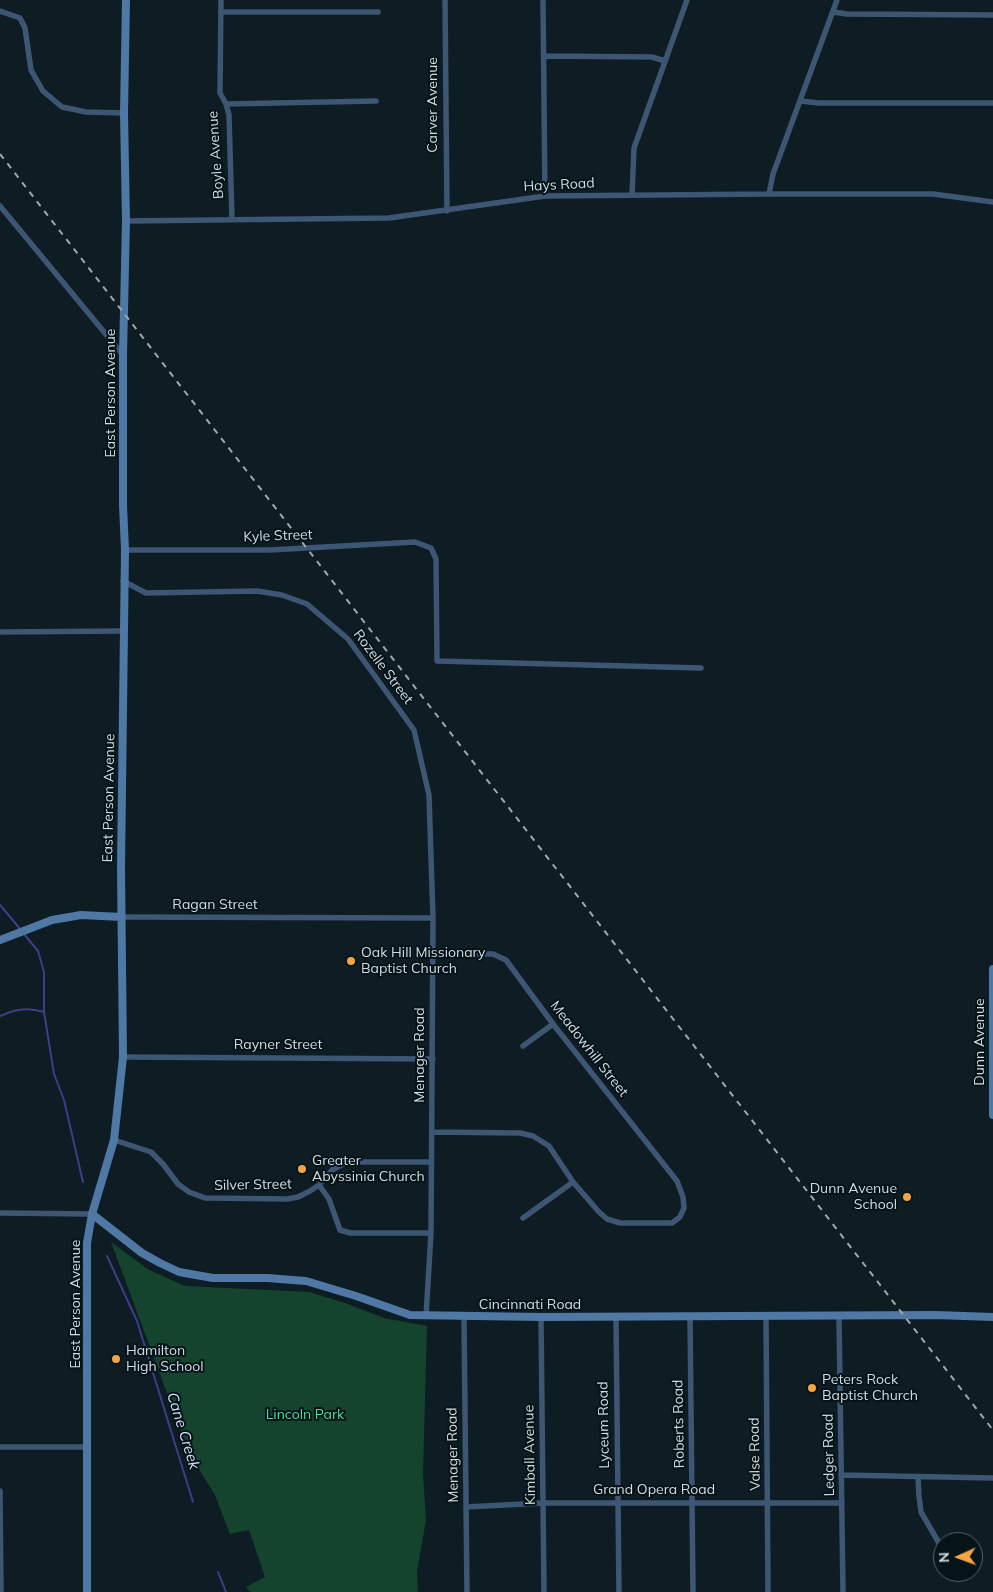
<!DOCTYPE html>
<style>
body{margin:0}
#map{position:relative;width:993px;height:1592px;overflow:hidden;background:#0d1d23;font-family:Mulish,sans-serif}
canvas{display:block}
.north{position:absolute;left:933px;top:1532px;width:50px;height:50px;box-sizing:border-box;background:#051419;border:1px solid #576469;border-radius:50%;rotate:268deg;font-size:14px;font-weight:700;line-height:20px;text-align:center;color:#d2dce0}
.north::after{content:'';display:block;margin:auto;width:18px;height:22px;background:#f2a541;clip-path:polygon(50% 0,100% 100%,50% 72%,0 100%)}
</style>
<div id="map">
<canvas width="993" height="1592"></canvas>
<div class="north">N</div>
</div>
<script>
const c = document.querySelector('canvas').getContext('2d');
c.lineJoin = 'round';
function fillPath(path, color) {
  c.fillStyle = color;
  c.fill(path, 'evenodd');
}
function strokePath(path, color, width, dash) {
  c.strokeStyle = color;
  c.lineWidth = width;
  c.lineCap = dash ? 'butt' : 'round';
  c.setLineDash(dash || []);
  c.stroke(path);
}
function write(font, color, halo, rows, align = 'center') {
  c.font = font + ' Mulish,sans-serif';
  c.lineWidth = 4;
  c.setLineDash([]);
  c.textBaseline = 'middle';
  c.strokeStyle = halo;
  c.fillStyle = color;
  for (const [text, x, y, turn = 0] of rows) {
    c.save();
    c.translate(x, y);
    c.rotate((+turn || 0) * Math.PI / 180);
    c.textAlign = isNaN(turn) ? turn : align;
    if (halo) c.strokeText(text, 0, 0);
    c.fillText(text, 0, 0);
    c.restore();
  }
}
const green = new Path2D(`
 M111,1242l38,28 36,16 124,6 36,11 39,15 43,8 -4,148 3,46 -9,51 1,21h-168l-4,-5 19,-10 -16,-47 -19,4 -15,-39 -25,-40z`);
const stream = new Path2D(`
 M0,905l21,25
 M24,934l14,17 6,21v39
 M0,1016c16,-7 28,-9 44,-4l10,62 10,26 19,82
 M107,1256l30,65 56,181
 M218,1572l8,20`);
const street = new Path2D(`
 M221,0l-1,93 6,11 3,11 3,105
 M445,0l2,211
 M543,0l2,196
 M0,11l20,7 5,10 6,42 12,21 19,16 24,5 38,1
 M221,12h157
 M833,12l14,2 146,1
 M544,56l108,1 13,4
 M801,101l17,2h175
 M226,104l150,-3
 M769,194l4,-20 64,-174
 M632,195l2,-47 53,-148
 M0,206l123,149
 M126,221l263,-3 156,-22 224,-2h164l60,8
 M125,550h145l145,-8 16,6 5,11 1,102 264,7
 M123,581l23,12 111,-2 25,4 25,9 41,35 66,91 15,65 4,123 -2,315 -5,83
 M0,632l124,-1
 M122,917l311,1
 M523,1046l30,-22
 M123,1057l310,2
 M432,1132l88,1 13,3 16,10 24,36 26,30 8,7 13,4h52l8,-6 4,-9 -1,-11 -6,-16 -124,-157 -47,-64 -13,-6h-60
 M114,1140l37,12 12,12 15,20 11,8 16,6 82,1 11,-2 12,-6 9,-6 13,-15 15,-8h84
 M319,1185l10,14 11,31 10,3h81
 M0,1213l92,1
 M523,1218l50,-36
 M690,1316l3,276
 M766,1316l2,276
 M464,1317l3,275
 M541,1317l3,275
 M616,1317l3,275
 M839,1317l4,275
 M0,1447h87
 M841,1475l152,3
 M918,1477l1,19 2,16 22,38
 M0,1491l1,101
 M466,1507l77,-4h299`);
const secondary = new Path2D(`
 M0,940l52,-20 29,-5 41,2
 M993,969v146
 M92,1214l50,39 18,10 19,9 34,6h54l39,3 50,15 54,19 131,2 395,-2 57,2
 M87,1592v-349l5,-29 22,-74 9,-83 -2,-189 4,-318 -2,-45v-150l3,-134 -2,-108 2,-113`);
const rail = new Path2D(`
 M0,154l993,1276`);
const markers = [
 [351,961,5,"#f2a541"],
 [302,1169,5,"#f2a541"],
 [907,1197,5,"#f2a541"],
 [116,1359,5,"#f2a541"],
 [812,1388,5,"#f2a541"]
];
const streetNames = [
 ["Carver Avenue",433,105,-90],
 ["Boyle Avenue",216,155,-94],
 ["Hays Road",559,185,-3],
 ["East Person Avenue",111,393,-90],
 ["Kyle Street",278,536,-2],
 ["Rozelle Street",383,667,53],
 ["East Person Avenue",109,798,-89],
 ["Ragan Street",215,905],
 ["Dunn Avenue",980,1042,-90],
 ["Rayner Street",278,1045],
 ["Meadowhill Street",589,1049,52],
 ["Menager Road",420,1055,-90],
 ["Silver Street",253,1185,-1],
 ["East Person Avenue",76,1304,-90],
 ["Cincinnati Road",530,1305],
 ["Roberts Road",679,1424,-91],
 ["Lyceum Road",604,1425,-91],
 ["Valse Road",755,1454,-91],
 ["Menager Road",453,1455,-91],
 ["Kimball Avenue",530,1455,-91],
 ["Ledger Road",829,1455,-91],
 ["Grand Opera Road",654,1490]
];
const poiNames = [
 ["Oak Hill Missionary",361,953],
 ["Baptist Church",361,969],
 ["Greater",312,1161],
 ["Abyssinia Church",312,1177],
 ["Dunn Avenue",897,1189,"right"],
 ["School",897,1205,"right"],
 ["Hamilton",126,1351],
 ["High School",126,1367],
 ["Peters Rock",822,1380],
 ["Baptist Church",822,1396]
];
const parkNames = [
 ["Lincoln Park",305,1415]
];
const waterNames = [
 ["Cane Creek",183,1431,73]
];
fillPath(green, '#14442e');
strokePath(stream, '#413c89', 2);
strokePath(street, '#3d5673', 5.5);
strokePath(secondary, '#5078a5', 8);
strokePath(rail, '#9da9ad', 2, [6, 6]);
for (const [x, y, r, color] of markers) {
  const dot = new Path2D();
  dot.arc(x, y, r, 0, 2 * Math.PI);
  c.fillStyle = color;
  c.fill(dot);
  strokePath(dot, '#051419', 2);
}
write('14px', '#d2dce0', '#051419', streetNames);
write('14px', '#d2dce0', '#051419', poiNames, 'left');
write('14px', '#4bdd9d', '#051419', parkNames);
write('italic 15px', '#dcdef4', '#051419', waterNames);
</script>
